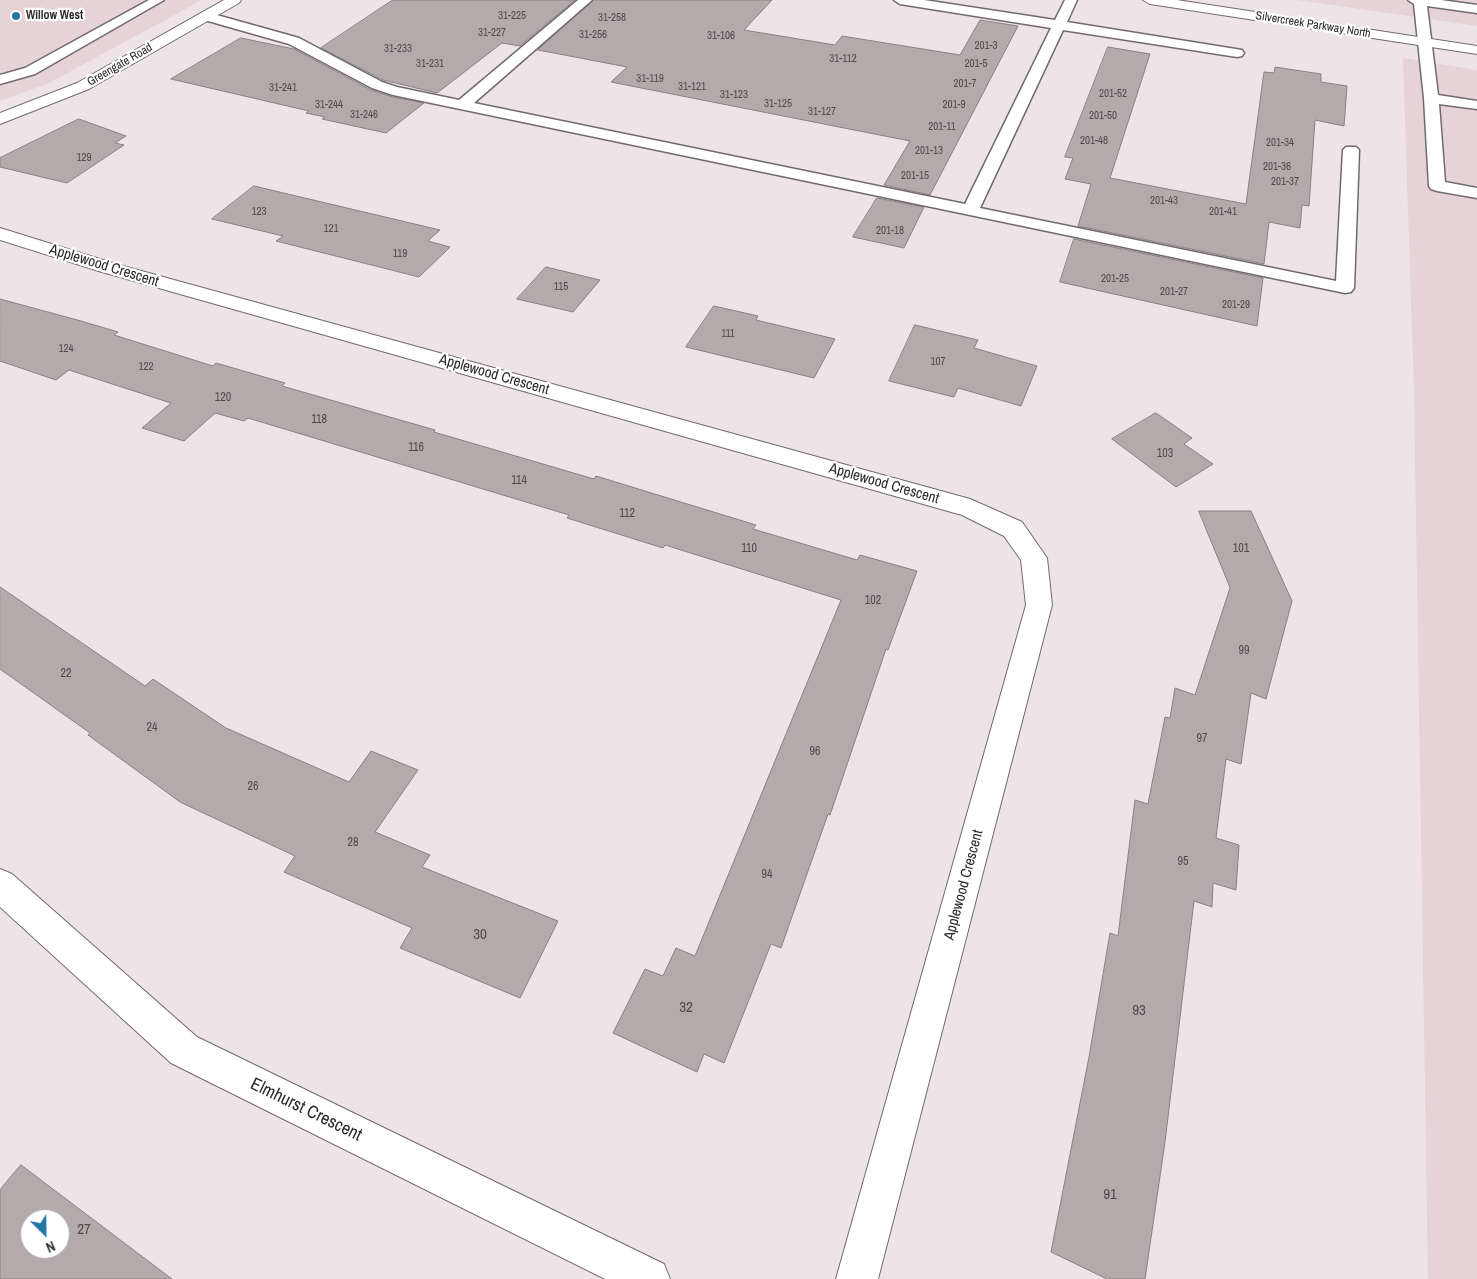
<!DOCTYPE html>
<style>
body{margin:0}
#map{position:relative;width:1477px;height:1279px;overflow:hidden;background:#eee3e6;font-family:"Archivo Narrow",sans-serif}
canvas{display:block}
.north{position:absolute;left:20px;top:1209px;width:50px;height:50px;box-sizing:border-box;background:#fff;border:1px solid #abaaaa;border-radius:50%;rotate:157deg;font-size:14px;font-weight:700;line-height:20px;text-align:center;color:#2e2a2b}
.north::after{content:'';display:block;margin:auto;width:18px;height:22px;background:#2376a6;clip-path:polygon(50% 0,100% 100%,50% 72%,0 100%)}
</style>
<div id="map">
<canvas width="1477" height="1279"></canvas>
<div class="north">N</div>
</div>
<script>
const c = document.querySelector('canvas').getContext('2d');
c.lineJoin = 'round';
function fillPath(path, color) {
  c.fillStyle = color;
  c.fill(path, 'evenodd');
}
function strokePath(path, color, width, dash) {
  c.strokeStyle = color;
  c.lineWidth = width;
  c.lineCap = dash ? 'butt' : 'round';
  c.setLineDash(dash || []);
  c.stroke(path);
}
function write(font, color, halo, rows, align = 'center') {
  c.font = font + ' "Archivo Narrow",sans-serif';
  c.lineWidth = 4.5;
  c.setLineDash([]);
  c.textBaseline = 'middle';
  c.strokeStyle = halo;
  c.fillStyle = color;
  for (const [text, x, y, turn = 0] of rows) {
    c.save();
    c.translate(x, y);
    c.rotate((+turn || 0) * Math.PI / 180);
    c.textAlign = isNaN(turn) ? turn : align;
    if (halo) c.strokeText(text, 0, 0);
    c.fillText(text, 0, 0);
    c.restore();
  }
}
const built = new Path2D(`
 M0,0h202l-153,83 -49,18z
 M1298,0h179v26z
 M1403,58l74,12v1209h-49l-14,-887z`);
const building = new Path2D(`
 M393,0h182l-55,46 -18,-3 -65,50 -54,-13 -62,-32z
 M594,0h178l-28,30 91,15 7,-9 118,19 20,-35 38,6 -88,169 -46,-10 26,-44 -299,-59 16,-15 -89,-17z
 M241,38l53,11 77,41 22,7 31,6 -38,30 -64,-14 3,-2 -19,-4 3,-2 -138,-32z
 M1108,47l42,7 -40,124 136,26 18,-132 10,1 1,-6 46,7v8l26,4 -3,40 -29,-6 -6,86 -7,-1 -2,23 -31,-6 -5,42 -186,-38 13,-42 -26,-5 8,-21 -8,-1z
 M79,119l47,17 -11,7 9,2 -57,38 -67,-16v-9z
 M254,186l186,44 -12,11 22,6 -31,30 -143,-36 7,-5 -71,-17z
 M877,198l47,9 -20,41 -51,-11z
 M1074,239l189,39 -6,48 -197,-44z
 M546,267l54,13 -27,32 -56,-13z
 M0,299l81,22 37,11 -4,3 99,31 3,-3 69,20 -3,3 153,44 -1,2 160,47 2,-3 49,15 111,34 -3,4 104,31 3,-5 57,16 -29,79 -2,-1 -56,166 -2,-1 -47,134 -10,-4 -47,119 -20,-9 -7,18 -84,-39 32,-64 18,7 13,-28 19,8 146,-356 -176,-55 -2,3 -96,-30 2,-3 -321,-97 -4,3 -29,-8 -31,28 -42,-13 29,-25 -102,-33 -13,10 -56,-19z
 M714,306l44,10 -2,4 79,19 -21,39 -128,-31z
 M915,325l63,15 -4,8 63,18 -16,40 -63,-18 -4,9 -65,-16z
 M1156,413l36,25 -8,6 29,20 -37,23 -64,-48z
 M1199,511h52l41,90 -26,98 -15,-6 -10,71 -15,-5 -10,79 23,7 -3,45 -23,-7 -1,24 -18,-6 -29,241 -20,137h-38l-56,-27 38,-195 21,-124 8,3 17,-136 13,4 17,-87 5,1 5,-30 20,7 35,-107z
 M0,587l145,99 8,-7 73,49 123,54 22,-31 47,19 -43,62 55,23 -8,12 136,54 -38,77 -120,-50 12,-20 -128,-56 11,-16 -115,-54 -92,-67 2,-2 -90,-64z
 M21,1165l151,114h-172v-89zM30,1219h30v30h-30z`);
const service = new Path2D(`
 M149,0h15l-129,74 -35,10v-9l25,-7z
 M578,0h14l-118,103 491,101 86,-176 -151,-24 -6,-4h30l131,20 10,-20h12l-10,22 175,28 2,3 -2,3 -5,1 -174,-27 -83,178 356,73 7,-131 3,-3h10l3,3 -5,138 -3,4 -6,1 -952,-198 -21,-7 -83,-44 -88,-25 -1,-3 6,-4 93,26 83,44 15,5 62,13z
 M1408,0h33l36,5v8l-50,-7 11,89 39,6v8l-38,-5 6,78 32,6v10l-40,-7 -6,-2 -2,-3 -5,-88 -10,-94z`);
const minor = new Path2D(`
 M224,0h17l-2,3 -150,86 -89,35v-11l77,-30z
 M0,228l116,36 854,235 52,23 25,36 5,47 -174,674h-42l190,-674 -5,-45 -17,-24 -42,-21 -860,-243 -102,-32z
 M0,869l12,5 185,163 467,227 6,15h-65l-434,-216 -171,-156z`);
const secondary = new Path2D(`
 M1143,0h34l300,46v8l-327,-50z`);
const markers = [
 [16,16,5,"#2376a6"]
];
const farNumbernames = [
 ["31-225",512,16],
 ["31-258",612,18],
 ["31-227",492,33],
 ["31-256",593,35],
 ["31-106",721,36],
 ["201-3",986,46],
 ["31-233",398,49],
 ["31-112",843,59],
 ["31-231",430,64],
 ["201-5",976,64],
 ["31-119",650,79],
 ["201-7",965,84],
 ["31-121",692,87],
 ["31-241",283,88],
 ["201-52",1113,94],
 ["31-123",734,95],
 ["31-125",778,104],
 ["31-244",329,105],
 ["201-9",954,105],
 ["31-127",822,112],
 ["31-246",364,115],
 ["201-50",1103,116],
 ["201-11",942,127],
 ["201-48",1094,141],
 ["201-34",1280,143],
 ["201-13",929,151],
 ["129",84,158],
 ["201-36",1277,167],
 ["201-15",915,176],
 ["201-37",1285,182],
 ["201-43",1164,201],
 ["123",259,212],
 ["201-41",1223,212],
 ["121",331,229],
 ["201-18",890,231],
 ["119",400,254],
 ["201-25",1115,279],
 ["115",561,287],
 ["201-27",1174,292],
 ["201-29",1236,305],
 ["111",728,334],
 ["124",66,349],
 ["107",938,362],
 ["122",146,367]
];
const farPoinames = [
 ["Willow West",26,16]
];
const farStreetnames = [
 ["Silvercreek Parkway North",1313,25,9],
 ["Greengate Road",120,65,-30]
];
const numberNames = [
 ["120",223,398],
 ["118",319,420],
 ["116",416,448],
 ["103",1165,454],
 ["114",519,481],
 ["112",627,514],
 ["110",749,549],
 ["101",1241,549],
 ["102",873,601],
 ["99",1244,651],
 ["22",66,674],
 ["24",152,728],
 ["97",1202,739],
 ["96",815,752],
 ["26",253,787],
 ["28",353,843],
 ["95",1183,862],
 ["94",767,875]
];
const streetNames = [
 ["Applewood Crescent",104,266,17],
 ["Applewood Crescent",494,375,16],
 ["Applewood Crescent",884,484,16],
 ["Applewood Crescent",964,885,-75]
];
const nearNumbernames = [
 ["30",480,935],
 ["32",686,1008],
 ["93",1139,1011],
 ["91",1110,1195],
 ["27",84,1230]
];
const nearStreetnames = [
 ["Elmhurst Crescent",306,1110,26]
];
fillPath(built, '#e5d3d7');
fillPath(building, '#b4aaac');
strokePath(building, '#898082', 1);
strokePath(service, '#726a6c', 3);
strokePath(minor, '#726a6c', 2);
strokePath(secondary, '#726a6c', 2);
fillPath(service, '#fff');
fillPath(minor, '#fff');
fillPath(secondary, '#fff');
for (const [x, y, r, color] of markers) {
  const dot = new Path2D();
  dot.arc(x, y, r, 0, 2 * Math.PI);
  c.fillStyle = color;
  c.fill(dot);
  strokePath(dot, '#fff', 2);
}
write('11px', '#504a4b', null, farNumbernames);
write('bold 12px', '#2e2a2b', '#fff', farPoinames, 'left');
write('12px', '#2e2a2b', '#fff', farStreetnames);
write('12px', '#504a4b', null, numberNames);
write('15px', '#2e2a2b', '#fff', streetNames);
write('15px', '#504a4b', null, nearNumbernames);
write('18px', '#2e2a2b', '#fff', nearStreetnames);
</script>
